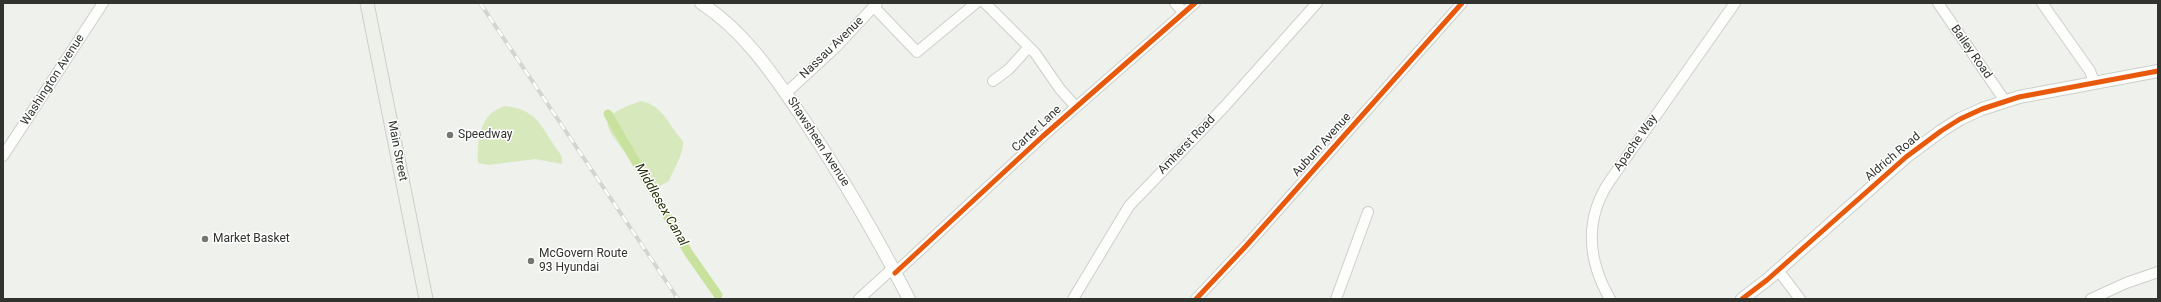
<!DOCTYPE html>
<style>
body{margin:0}
#map{position:relative;width:2161px;height:302px;overflow:hidden;background:#eff2ec;font-family:Roboto,sans-serif}
canvas{display:block}
.frame{position:absolute;inset:0;border:4px solid #31332e;pointer-events:none}
</style>
<div id="map">
<canvas width="2161" height="302"></canvas>
<div class="frame"></div>
</div>
<script>
const c = document.querySelector('canvas').getContext('2d');
c.lineJoin = 'round';
function fillPath(path, color) {
  c.fillStyle = color;
  c.fill(path, 'evenodd');
}
function strokePath(path, color, width, dash) {
  c.strokeStyle = color;
  c.lineWidth = width;
  c.lineCap = dash ? 'butt' : 'round';
  c.setLineDash(dash || []);
  c.stroke(path);
}
function write(font, color, halo, rows, align = 'center') {
  c.font = font + ' Roboto,sans-serif';
  c.lineWidth = 3;
  c.setLineDash([]);
  c.textBaseline = 'middle';
  c.strokeStyle = halo;
  c.fillStyle = color;
  for (const [text, x, y, turn = 0] of rows) {
    c.save();
    c.translate(x, y);
    c.rotate((+turn || 0) * Math.PI / 180);
    c.textAlign = isNaN(turn) ? turn : align;
    if (halo) c.strokeText(text, 0, 0);
    c.fillText(text, 0, 0);
    c.restore();
  }
}
const green = new Path2D(`
 M641,101c22,4 28,25 42,40 1,13 -9,27 -14,40l-11,6 -16,-4c-3,-7 -6,-15 -11,-22 -22,-34 -43,-42 10,-60z
 M506,106c31,4 34,19 50,42 4,6 7,7 6,16l-27,-5 -47,6 -10,-2c-1,-24 2,-51 28,-57z`);
const canal = new Path2D(`
 M608,114l80,138 30,43`);
const minor = new Path2D(`
 M985,3l50,50 25,36 16,18
 M1175,3l9,10
 M1938,3l67,98
 M2042,3l48,68 4,11
 M874,7l43,45 59,-49
 M993,81l16,-12 20,-22
 M786,93l50,-46 41,-44
 M3,156l100,-153
 M1778,270l22,29
 M895,273l148,-137 152,-133
 M859,299l34,-31
 M1073,299l56,-93 96,-100 92,-103
 M1196,299l50,-53 216,-243
 M1336,299l32,-87
 M1610,299c-22,-38 -26,-79 -1,-117l126,-179
 M2091,299l35,-16 32,-11`);
const tertiary = new Path2D(`
 M701,3c46,30 75,76 105,120 38,57 72,116 103,176
 M1742,299l25,-19 139,-123 35,-26 19,-12 22,-10 37,-12 139,-26`);
const secondary = new Path2D(`
 M367,3l59,296`);
const rail = new Path2D(`
 M480,3l198,296`);
const cycleway = new Path2D(`
 M895,273l148,-137 152,-133
 M1196,299l50,-53 216,-243
 M1742,299l25,-19 139,-123 35,-26 19,-12 22,-10 37,-12 139,-26`);
const markers = [
 [450,135,4,"#747670"],
 [205,239,4,"#747670"],
 [531,261,4,"#747670"]
];
const streetNames = [
 ["Nassau Avenue",832,48,-44],
 ["Bailey Road",1971,52,55],
 ["Washington Avenue",53,80,-57],
 ["Carter Lane",1037,129,-43],
 ["Shawsheen Avenue",818,142,57],
 ["Apache Way",1636,143,-55],
 ["Amherst Road",1187,145,-46],
 ["Auburn Avenue",1322,145,-48],
 ["Main Street",397,151,79],
 ["Aldrich Road",1893,157,-40]
];
const poiNames = [
 ["Speedway",458,135],
 ["Market Basket",213,239],
 ["McGovern Route",539,254],
 ["93 Hyundai",539,268]
];
const waterNames = [
 ["Middlesex Canal",661,205,60]
];
fillPath(green, '#d7e8bd');
strokePath(canal, '#c8e29e', 9);
strokePath(minor, '#cccfca', 12);
strokePath(tertiary, '#cccfca', 14);
strokePath(secondary, '#cccfca', 15);
strokePath(minor, '#fdfdfc', 10);
strokePath(tertiary, '#fdfdfc', 12);
strokePath(secondary, '#eef0ea', 13);
strokePath(rail, '#d4d4d2', 4);
strokePath(rail, '#fff', 2.5, [8]);
strokePath(cycleway, '#e8590c', 5);
for (const [x, y, r, color] of markers) {
  const dot = new Path2D();
  dot.arc(x, y, r, 0, 2 * Math.PI);
  c.fillStyle = color;
  c.fill(dot);
  strokePath(dot, '#fff', 1.5);
}
write('12px', '#31332e', '#fff', streetNames);
write('12px', '#31332e', '#fff', poiNames, 'left');
write('italic 13px', '#25320b', '#fff', waterNames);
</script>
